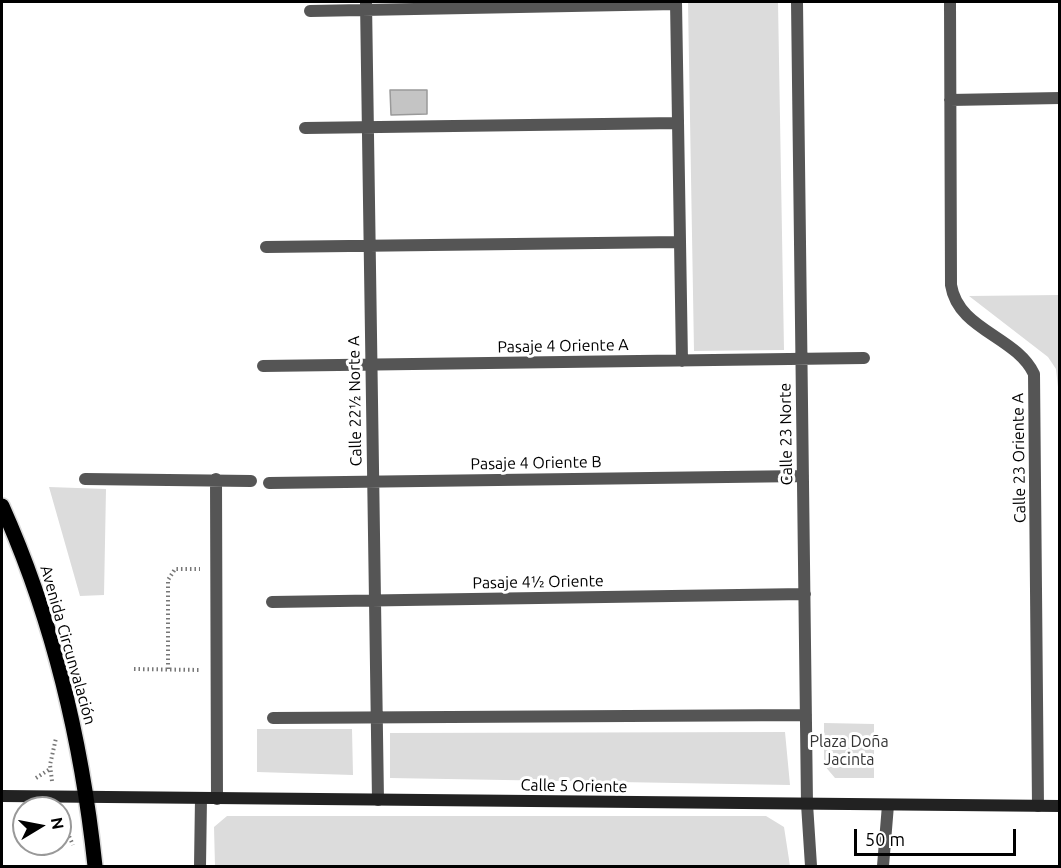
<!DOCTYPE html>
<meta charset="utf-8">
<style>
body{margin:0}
#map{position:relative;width:1061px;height:868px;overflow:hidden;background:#fff;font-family:Ubuntu,sans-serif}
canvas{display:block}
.frame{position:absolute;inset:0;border:3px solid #000;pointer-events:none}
.north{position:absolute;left:12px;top:796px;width:60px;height:60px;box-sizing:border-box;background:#fff;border:2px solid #999;border-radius:50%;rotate:80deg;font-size:16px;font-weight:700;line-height:24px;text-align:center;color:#000}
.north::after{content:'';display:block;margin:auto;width:21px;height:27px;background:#000;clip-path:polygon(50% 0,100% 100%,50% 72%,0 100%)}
.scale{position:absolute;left:854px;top:829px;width:162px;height:27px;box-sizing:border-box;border:3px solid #000;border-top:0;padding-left:8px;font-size:18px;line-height:21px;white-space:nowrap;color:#000;-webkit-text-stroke:4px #fff;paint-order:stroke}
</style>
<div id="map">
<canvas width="1061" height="868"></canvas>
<div class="frame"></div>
<div class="north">N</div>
<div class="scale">50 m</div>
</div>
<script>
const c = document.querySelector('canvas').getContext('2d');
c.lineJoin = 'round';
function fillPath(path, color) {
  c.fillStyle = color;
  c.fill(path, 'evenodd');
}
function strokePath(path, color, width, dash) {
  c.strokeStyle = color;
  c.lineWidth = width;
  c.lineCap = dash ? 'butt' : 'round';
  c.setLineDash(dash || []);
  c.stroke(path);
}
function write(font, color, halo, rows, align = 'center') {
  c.font = font + ' Ubuntu,sans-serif';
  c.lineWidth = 6;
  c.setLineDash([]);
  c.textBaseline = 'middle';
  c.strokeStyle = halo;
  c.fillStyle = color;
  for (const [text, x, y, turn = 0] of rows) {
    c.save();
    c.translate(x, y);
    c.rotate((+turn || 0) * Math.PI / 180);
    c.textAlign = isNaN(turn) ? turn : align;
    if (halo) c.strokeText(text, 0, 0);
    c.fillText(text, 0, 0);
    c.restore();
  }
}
const green = new Path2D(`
 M688,2h90l6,348 -90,1z
 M1059,295l1,92h-2l-2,-18 -8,-12 -79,-61z
 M49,487l57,2 -2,106 -24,1z
 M824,723l50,1v54h-39l-11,-13z
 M257,729h95l1,46 -96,-3z
 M785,732l5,53 -400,-7v-45z
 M227,816h539l18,11 6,39h-575l-1,-39z`);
const building = new Path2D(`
 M390,90h37v24l-36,1z`);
const path = new Path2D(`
 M134,669l67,1
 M168,669v-89l7,-11h25
 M36,778l14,-9
 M52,781l-2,-16 6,-27
 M60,816l13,29`);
const lane = new Path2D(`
 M85,479l166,2
 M216,479l1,320`);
const street = new Path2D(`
 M366,2l12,798
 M676,2l6,359
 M797,2l10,802 4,62
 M950,2l1,283c7,45 65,51 83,89l4,432
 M310,11l366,-7
 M950,100l110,-2
 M305,128l373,-5
 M266,247l414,-5
 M263,366l601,-8
 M269,483l534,-7
 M272,602l533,-8
 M273,718l533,-3
 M200,866l1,-68
 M883,866l5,-61`);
const secondary = new Path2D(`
 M2,796l1058,10`);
const primary = new Path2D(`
 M2,506c51,114 80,237 93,360`);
const streetNames = [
 ["Pasaje 4 Oriente A",563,346,-1],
 ["Calle 22½ Norte A",355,401,-91],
 ["Calle 23 Norte",786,434,-91],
 ["Calle 23 Oriente A",1019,458,-91],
 ["Pasaje 4 Oriente B",536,463,-1],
 ["Pasaje 4½ Oriente",538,582,-1],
 ["Avenida Circunvalación",68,645,74],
 ["Calle 5 Oriente",574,786,1]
];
const parkNames = [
 ["Plaza Doña",849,742],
 ["Jacinta",849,760]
];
fillPath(green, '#dcdcdc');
fillPath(building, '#c4c4c4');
strokePath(building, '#999', 1.5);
strokePath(primary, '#dbdbdb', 18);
strokePath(path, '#777', 4, [1.5, 3]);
strokePath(lane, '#555', 12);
strokePath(street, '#555', 12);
strokePath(secondary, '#222', 12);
strokePath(primary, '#000', 15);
write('16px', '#000', '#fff', streetNames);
write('16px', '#333', '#fff', parkNames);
</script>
